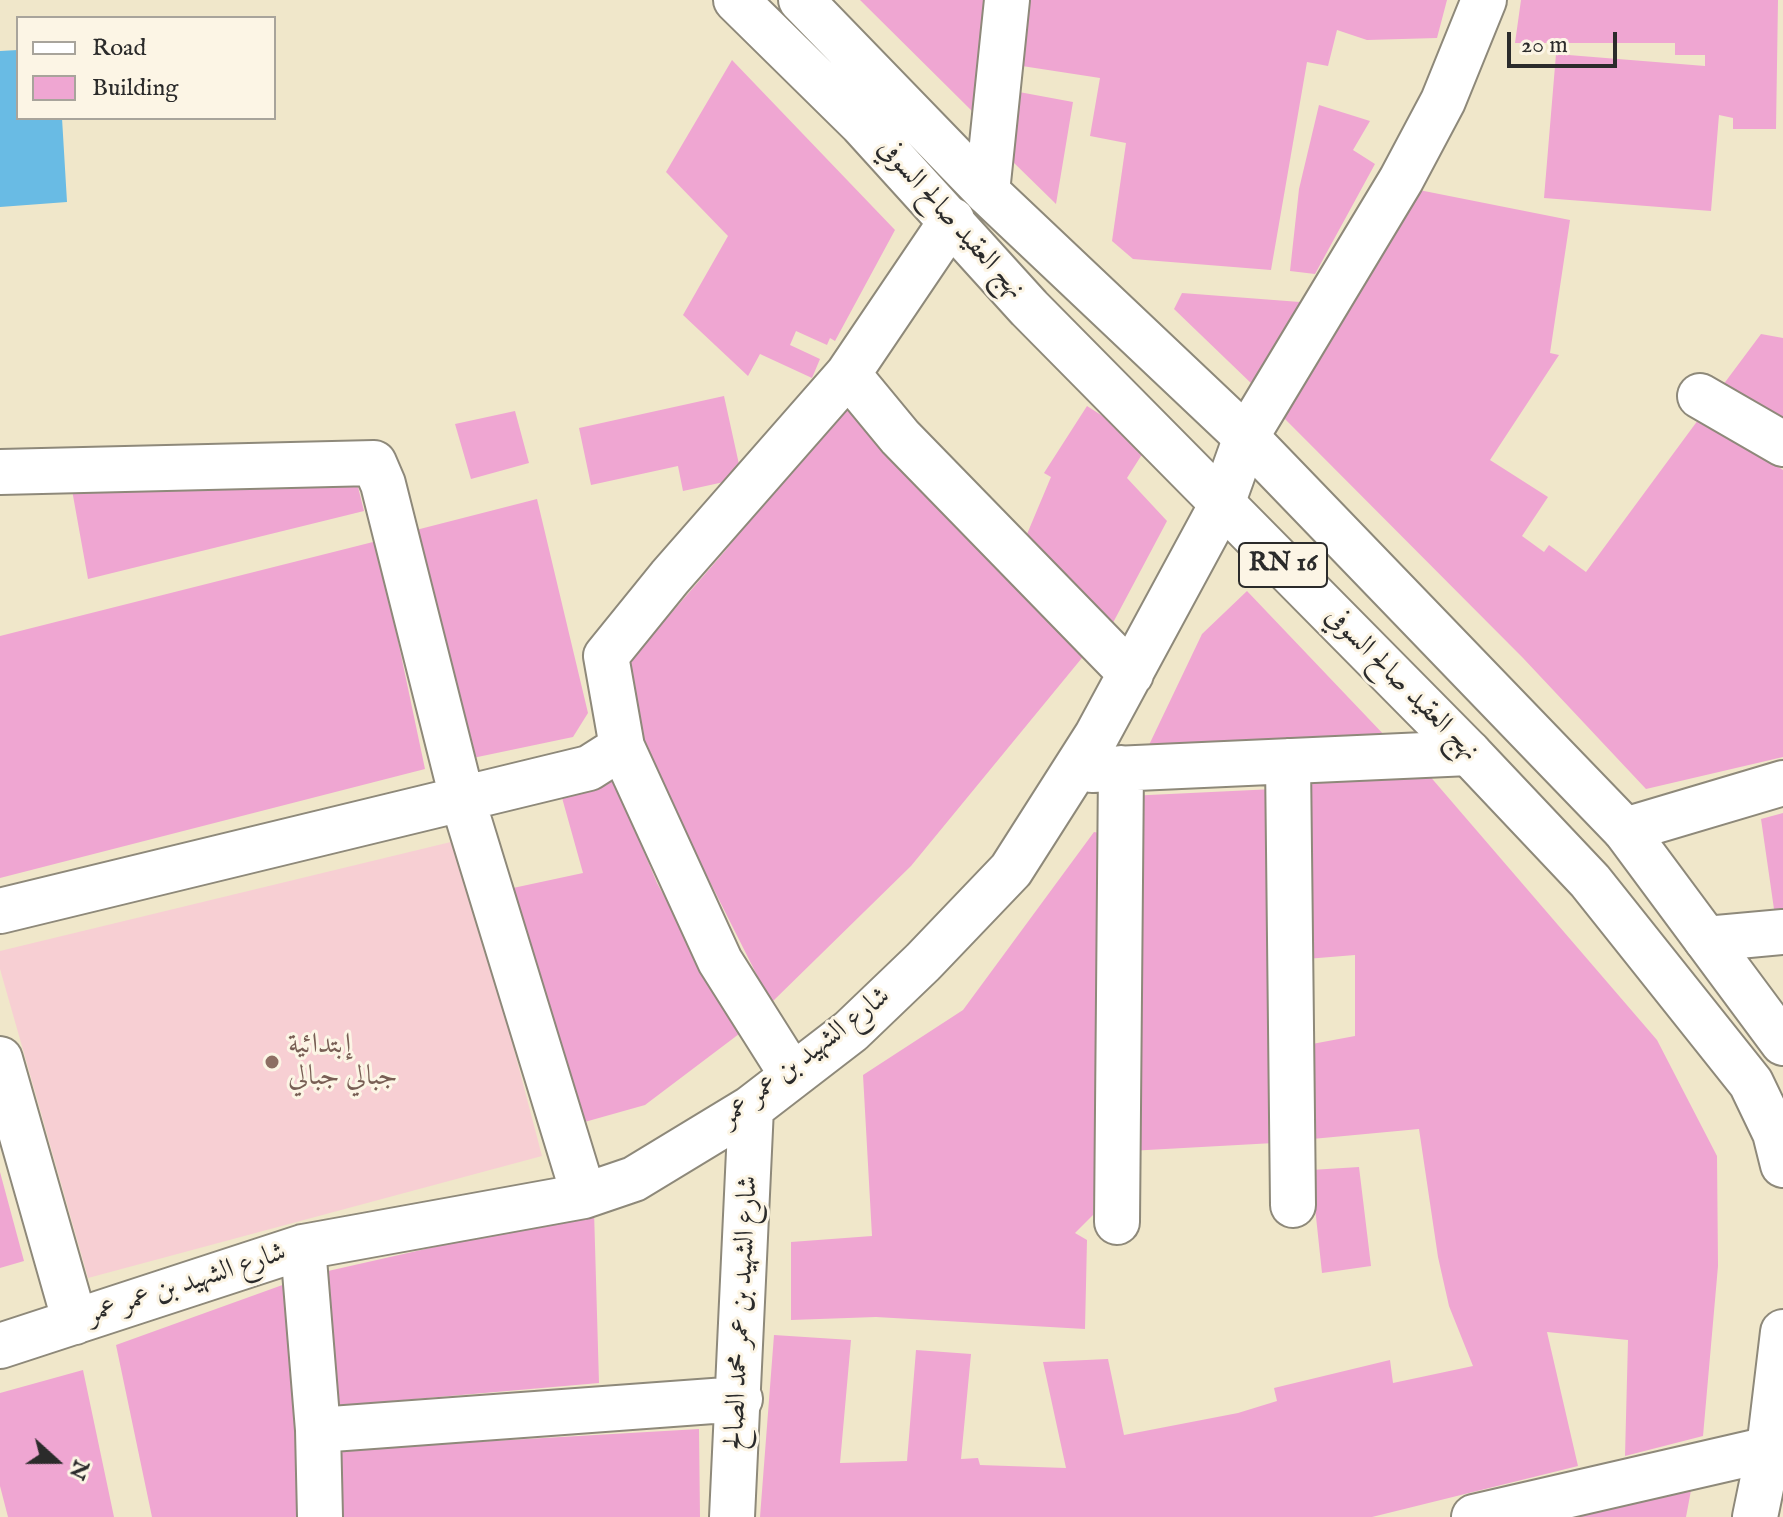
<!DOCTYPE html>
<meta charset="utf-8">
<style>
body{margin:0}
#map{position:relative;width:1783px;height:1517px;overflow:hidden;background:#f0e7ca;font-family:"IM FELL English",serif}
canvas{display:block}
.legend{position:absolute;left:16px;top:16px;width:260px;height:104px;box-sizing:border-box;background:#fcf5e5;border:2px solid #a8a49b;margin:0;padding:10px 14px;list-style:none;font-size:24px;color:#2b2b2b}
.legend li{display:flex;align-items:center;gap:16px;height:40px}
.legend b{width:40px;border:2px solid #a8a49b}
.north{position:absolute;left:16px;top:1421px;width:80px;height:80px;-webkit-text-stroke:6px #fcf5e5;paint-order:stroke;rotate:111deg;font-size:22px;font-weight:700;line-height:32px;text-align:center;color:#2b2b2b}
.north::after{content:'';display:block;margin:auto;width:28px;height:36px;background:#2b2b2b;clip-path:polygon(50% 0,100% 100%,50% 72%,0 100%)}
.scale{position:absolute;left:1507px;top:32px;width:110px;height:36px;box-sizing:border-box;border:4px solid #2b2b2b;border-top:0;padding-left:10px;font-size:24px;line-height:28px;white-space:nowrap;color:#2b2b2b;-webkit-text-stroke:6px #fcf5e5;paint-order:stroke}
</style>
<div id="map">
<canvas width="1783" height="1517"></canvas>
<ul class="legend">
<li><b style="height:10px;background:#fff"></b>Road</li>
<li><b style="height:22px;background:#efa6d2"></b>Building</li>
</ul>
<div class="north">N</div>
<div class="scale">20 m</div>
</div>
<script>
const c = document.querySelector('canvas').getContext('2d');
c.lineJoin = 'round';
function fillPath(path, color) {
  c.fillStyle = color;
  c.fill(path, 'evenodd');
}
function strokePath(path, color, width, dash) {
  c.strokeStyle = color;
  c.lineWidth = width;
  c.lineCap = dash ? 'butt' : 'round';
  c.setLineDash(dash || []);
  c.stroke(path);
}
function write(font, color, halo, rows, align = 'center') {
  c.font = font + ' "IM FELL English",Amiri,serif';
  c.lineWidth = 6;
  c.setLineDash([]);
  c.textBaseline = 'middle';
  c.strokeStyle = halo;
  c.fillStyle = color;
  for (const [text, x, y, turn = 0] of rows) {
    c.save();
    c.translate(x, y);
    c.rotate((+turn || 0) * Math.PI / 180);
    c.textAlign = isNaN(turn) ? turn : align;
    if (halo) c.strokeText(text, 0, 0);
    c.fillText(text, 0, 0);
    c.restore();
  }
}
const built = new Path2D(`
 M459,840l83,316 -454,122 -88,-309v-18z`);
const water = new Path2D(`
 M18,50v68h44l5,84 -67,5v-156z`);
const building = new Path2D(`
 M860,0h126l-12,113z
 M1028,0h419l-10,38 -70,2 -30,-10 -9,36 -21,-4 -36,208 -138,-11 -21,-18 14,-98 -36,-7 10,-58 -78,-12z
 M1521,0h257l-2,129h-43v-11l-14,-3 -8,96 -167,-13 12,-144 149,12v-11h-30v-12h-160z
 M732,60l163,170 -60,111 -5,-3 -3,7 -31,-14 -6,14 30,14 -8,19 -52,-24 -12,22 -65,-61 45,-79 -62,-64z
 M1019,92l54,10 -17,102 -44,-43z
 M1319,105l51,16 -17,29 22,14 -60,110 -25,-3 9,-82z
 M1419,190l151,30 -20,133 9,2 -69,105 58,37 -26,39 22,16 5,-7 37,27 115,-156 82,54v287l-137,32 -123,-131 -243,-244z
 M1182,293l118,9 -46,84 -80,-77z
 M1761,334l22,4v87l-66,-32z
 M724,396l18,82 -59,13 -5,-25 -87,19 -12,-57z
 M843,402l243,251 -175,213 -140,137 -125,-248 -25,-84 104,-120z
 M1087,406l61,39 -21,33 40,43 -60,113 -85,-88 29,-69 -7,-4z
 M515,411l14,52 -58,16 -16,-55z
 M355,475l9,36 -276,68 -16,-89z
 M537,499l51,214 -15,24 -105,22 -52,-229z
 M377,541l48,228 -425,109v-242z
 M1247,591l140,147 -238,7 53,-111z
 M1428,774l229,266 60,116 1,110 -15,170 -78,20 3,-116 -81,-8 31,134 -206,51h-612l14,-182 77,5 -11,123 67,-2 9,-111 55,4 -10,105 17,-1 2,7 86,3 -23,-106 65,-3 16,76 114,-22 39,-12 -3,-13 116,-28 3,23 80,-17 -24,-60 -11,-49 -19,-128 -107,10v-95l43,-8v-81l-49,4v-177z
 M612,775l45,108 82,151 -94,71 -71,20 -61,-237 70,-15 -24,-86z
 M1274,789v354l-145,8 -1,-355z
 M1783,813v110h-7l-15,-104z
 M1094,832l17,3 -18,380 -18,18 12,7 -2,89 -209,-12 -85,3v-78l81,-6 -9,-161 100,-65z
 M1359,1167l12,99 -49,7 -11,-103z
 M0,1172l24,89 -24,7z
 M594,1211l5,172 -264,23 -7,-135z
 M288,1283l11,234h-147l-36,-172z
 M83,1370l31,147h-106l-8,-31v-93z
 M699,1429l1,88h-360l-3,-67z
 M1692,1485l-6,32h-111v-1z`);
const minor = new Path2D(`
 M987,192l20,-192
 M952,220l-104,154 52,63 231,237
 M1700,396l83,48
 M0,472l374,-9 9,21 79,314 122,398
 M622,747l98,214 72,114
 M1288,761l5,444
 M1092,770l377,-17
 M1625,830l158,-47
 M0,911l589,-143 33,-21 -16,-91 64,-79 178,-203
 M1706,939l77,-7
 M0,1059l75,263
 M1117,1222l4,-454
 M303,1247l15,183 2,87
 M0,1346l303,-99 281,-51 50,-17 117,-71 100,-77 72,-69 88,-92 86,-135 125,-231 24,-67 155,-257 42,-79 41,-101
 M318,1430l422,-31
 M732,1517l19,-409
 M1474,1517l295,-68`);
const major = new Path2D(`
 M736,0l126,124 167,184 440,445 121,128 161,202 24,50 8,32
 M801,0l186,192 259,245 379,393 158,213
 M1755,1517l14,-68 14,-117`);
const markers = [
 [272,1062,8,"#8d6e63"]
];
const shields = [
 [1283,565,88]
];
const shieldNames = [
 ["RN 16",1283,565]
];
const streetNames = [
 ["نهج العقيد صالح السوفي",950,220,48],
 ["نهج العقيد صالح السوفي",1401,685,45],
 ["شارع الشهيد بن عمر عمر",806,1058,-38],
 ["شارع الشهيد بن عمر عمر",187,1285,-18],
 ["شارع الشهيد بن عمر محمد الصالح",743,1313,-87]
];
const educationNames = [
 ["إبتدائية",288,1046],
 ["جبالي جبالي",288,1078]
];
fillPath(built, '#f7cfd3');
fillPath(water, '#69bbe4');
fillPath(building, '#efa6d2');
strokePath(minor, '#8e897a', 48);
strokePath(major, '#8e897a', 48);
strokePath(minor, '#fff', 44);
strokePath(major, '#fff', 44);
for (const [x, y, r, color] of markers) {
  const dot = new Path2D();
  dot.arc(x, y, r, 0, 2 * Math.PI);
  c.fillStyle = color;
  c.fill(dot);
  strokePath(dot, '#fcf5e5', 3);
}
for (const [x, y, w] of shields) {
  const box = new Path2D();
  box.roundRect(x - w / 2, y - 22, w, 44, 6);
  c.fillStyle = '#fcf5e5';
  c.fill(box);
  strokePath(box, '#2b2b2b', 2);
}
write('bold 26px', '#2b2b2b', null, shieldNames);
write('28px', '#2b2b2b', '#fcf5e5', streetNames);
write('28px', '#785e54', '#fcf5e5', educationNames, 'left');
</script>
